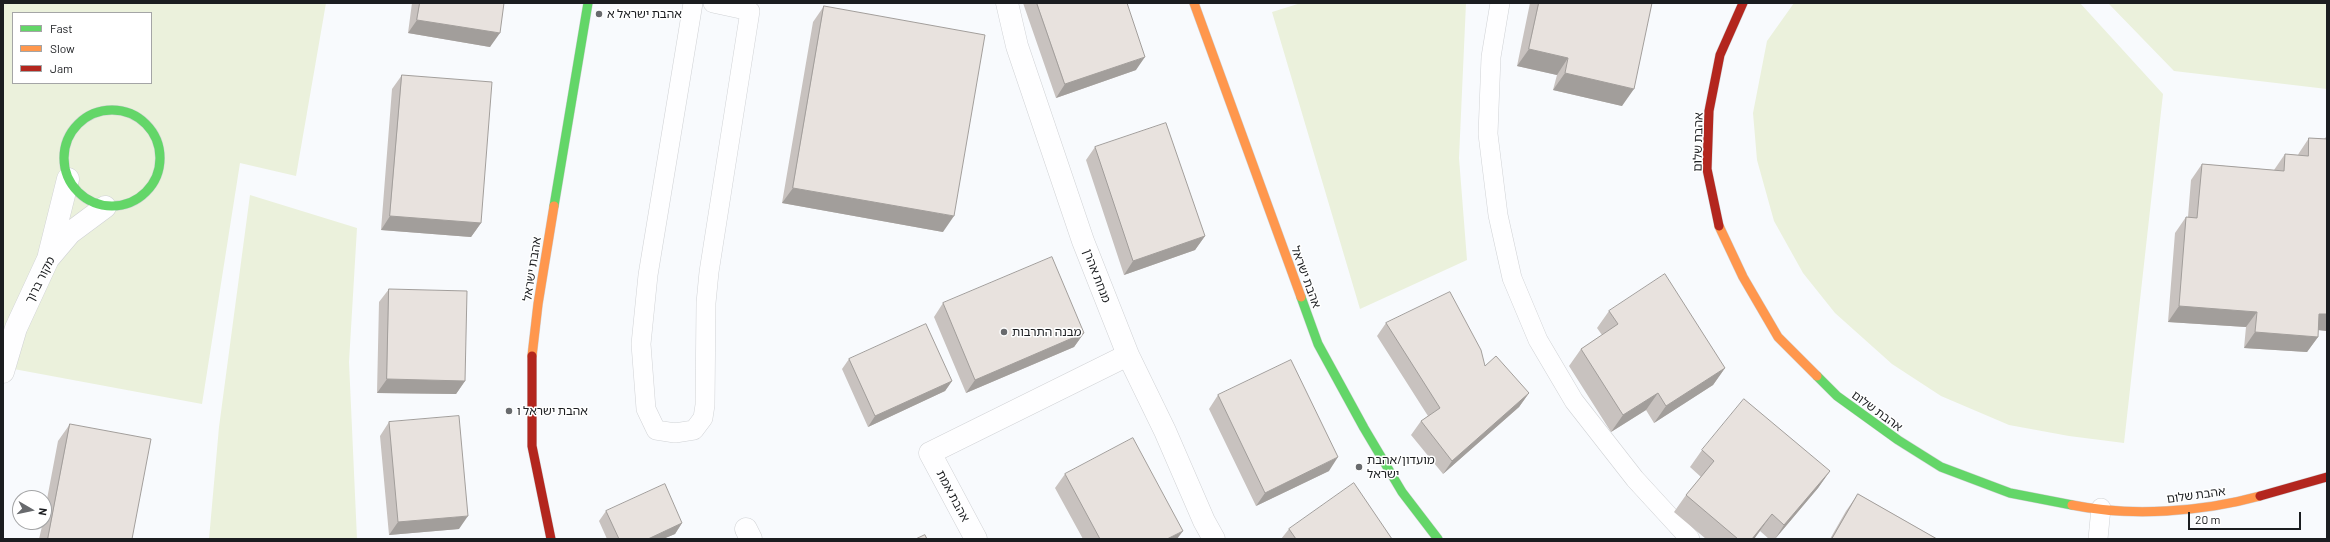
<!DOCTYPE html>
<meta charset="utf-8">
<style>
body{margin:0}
#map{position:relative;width:2330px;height:542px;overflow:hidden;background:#f8fafd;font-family:Barlow,sans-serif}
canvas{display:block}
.frame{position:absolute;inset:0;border:4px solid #1b1d20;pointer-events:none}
.legend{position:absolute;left:12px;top:12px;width:140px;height:72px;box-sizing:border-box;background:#fff;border:1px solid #a4a5a6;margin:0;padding:5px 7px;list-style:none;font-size:12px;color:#1b1d20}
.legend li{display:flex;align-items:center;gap:8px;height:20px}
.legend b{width:20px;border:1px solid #a4a5a6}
.north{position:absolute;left:12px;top:490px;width:40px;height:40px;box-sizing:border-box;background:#fff;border:1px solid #a4a5a6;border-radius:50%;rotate:99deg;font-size:11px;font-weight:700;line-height:16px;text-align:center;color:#1b1d20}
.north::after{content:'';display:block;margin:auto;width:14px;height:18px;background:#686a6d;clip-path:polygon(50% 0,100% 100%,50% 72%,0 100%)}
.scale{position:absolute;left:2188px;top:512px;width:113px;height:18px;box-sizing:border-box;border:2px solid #1b1d20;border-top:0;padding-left:5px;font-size:12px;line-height:14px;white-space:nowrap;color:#1b1d20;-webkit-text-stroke:3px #fff;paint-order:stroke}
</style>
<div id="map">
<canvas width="2330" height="542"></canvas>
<div class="frame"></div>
<ul class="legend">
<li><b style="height:5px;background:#63d668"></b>Fast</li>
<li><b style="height:5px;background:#ff974d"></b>Slow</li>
<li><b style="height:5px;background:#b3261e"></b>Jam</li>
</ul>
<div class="north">N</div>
<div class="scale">20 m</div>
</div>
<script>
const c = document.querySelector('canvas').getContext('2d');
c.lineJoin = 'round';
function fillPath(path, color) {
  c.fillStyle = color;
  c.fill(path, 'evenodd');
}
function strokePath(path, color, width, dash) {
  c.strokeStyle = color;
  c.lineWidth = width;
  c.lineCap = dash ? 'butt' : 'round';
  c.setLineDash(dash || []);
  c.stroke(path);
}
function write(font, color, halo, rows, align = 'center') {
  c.font = font + ' Barlow,"Noto Sans Hebrew",sans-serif';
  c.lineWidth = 3;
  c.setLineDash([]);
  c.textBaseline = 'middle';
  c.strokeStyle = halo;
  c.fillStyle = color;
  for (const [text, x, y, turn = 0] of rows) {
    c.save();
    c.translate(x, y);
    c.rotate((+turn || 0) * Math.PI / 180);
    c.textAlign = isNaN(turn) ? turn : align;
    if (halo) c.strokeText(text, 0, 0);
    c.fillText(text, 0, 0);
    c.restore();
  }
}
const green = new Path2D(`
 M3,3h323l-30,173 -56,-13 -38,241 -199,-37zM13,13h138v70h-138z
 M1301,3h165l-7,155 8,102 -107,49 -88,-297z
 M1794,3h286l83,91 -39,349 -55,-7 -60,-11 -68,-29 -49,-32 -57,-51 -32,-40 -29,-52 -17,-61 -4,-47 14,-72z
 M2108,3h219v86l-153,-18z
 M250,195l107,33 -8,134 8,177h-148l10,-112z`);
const lane = new Path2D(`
 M693,3l-45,272 -7,69 5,65 10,21 19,3 19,-3 9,-12 2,-13 1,-102 3,-31 41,-261 -37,-8
 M1500,3l-9,54 -3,77 10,81 14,63 26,62 36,61 61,78 55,60
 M2098,539l3,-31`);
const street = new Path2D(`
 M1007,3l10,43 66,195 45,114 37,76 39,90 10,18
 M49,255l19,-76
 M3,372l13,-44 32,-69 22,-26 35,-26
 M746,529l5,10
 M976,539l-46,-86 198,-98`);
const fast = new Path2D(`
 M64 158a48 48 0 1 1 96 0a48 48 0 1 1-96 0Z
 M554,206l34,-203
 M1301,297l17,47 46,84 38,64 36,47
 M1817,376l20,20 61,44 43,27 69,26 62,12`);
const slow = new Path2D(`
 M1194,3l107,294
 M1719,226l24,51 35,60 39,39
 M532,356l6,-52 16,-98
 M2072,505c59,12 130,7 188,-9`);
const jam = new Path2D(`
 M1719,226l-12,-57 2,-58 11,-56 23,-52
 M532,356v90l19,93
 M2260,496l67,-19`);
const wall = new Path2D(`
 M412,3h92l-14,44 -82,-14z
 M1023,3h104l9,67 -80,28z
 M1530,3h122l-30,103 -69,-16 4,-15 -40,-9z
 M824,6l119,226 -161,-29 31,-181z
 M402,75l79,148 -10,14 -90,-7 11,-141z
 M2327,136v195l-9,-1v7l-11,15 -63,-4 2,-21 -78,-5 7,-89 11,-16h2l3,-37 11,-16 72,6 11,-16 13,1 1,-2 10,-15 15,1z
 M1095,147l110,89 -10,14 -71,25 -38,-115z
 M389,289l76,92 -9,13 -79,-1 2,-91z
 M943,303l141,30 -10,14 -108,46 -32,-76z
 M1609,311l116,57 -12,17 -59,38 -8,-13 -35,22 -42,-66 12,-17 21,-14 -5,-7z
 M1386,323l99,43 44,27 -10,14 -76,67 -32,-39 10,-14 7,-5 -51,-80z
 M849,359l103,22 -7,10 -77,36 -26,-58z
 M1218,395l111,76 -73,35 -47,-97z
 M389,422l70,107 -70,6 -9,-99z
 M70,424l62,115h-93l4,-17h1v-7l14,-74z
 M1702,450l128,21 -12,17 -43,51h-6l-9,-8 -6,8h-48l-32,-27 12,-17 15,-18 -11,-10z
 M1065,474l112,65h-94l-28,-51z
 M1858,494l79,45h-107l16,-28z
 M606,511l76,12 -7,11 -12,5h-56l-8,-18z
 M1289,529l103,10h-111z`);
const shadedWall = new Path2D(`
 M417,20l83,13 -10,14 -82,-14z
 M1529,49l39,9 -11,17 -40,-9z
 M1145,57l-9,13 -80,28 9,-14z
 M1565,73l69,16 -12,17 -69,-16z
 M793,188l161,28 -11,16 -161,-29z
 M390,216l91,7 -10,14 -90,-7z
 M1205,236l-10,14 -71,25 9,-14z
 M2179,306l78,6 -11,15 -78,-5z
 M2319,314h8v17l-18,-2z
 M2255,332l63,5 -11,15 -63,-4z
 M1084,333l-10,14 -108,46 9,-13z
 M1725,368l-12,17 -59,38 12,-17z
 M387,379l78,2 -9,13 -79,-1z
 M952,381l-7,10 -77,36 7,-11z
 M1529,393l-10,14 -76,67 9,-13z
 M1658,393l-12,17 -35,22 12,-17z
 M1338,457l-9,14 -73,35 9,-13z
 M1830,471l-12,17 -43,51 9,-14z
 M1772,514l-18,25h-2z
 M468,516l-9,13 -70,6 9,-13z
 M682,523l-7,11 -12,5h-15z
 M1183,531l-6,8h-10z`);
const building = new Path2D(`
 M420,3h84l-4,30 -83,-13z
 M1037,3h90l18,54 -80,27z
 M1539,3h113l-18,86 -69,-16 3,-15 -39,-9z
 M824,6l161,29 -31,181 -161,-28z
 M402,75l90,7 -11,141 -91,-7z
 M1166,123l39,113 -72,25 -38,-114z
 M2309,138l18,1v175h-8l-1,23 -63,-5 2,-20 -78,-6 7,-89 11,1 5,-54 82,7 1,-17 23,2z
 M1052,257l32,76 -109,47 -32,-77z
 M1665,274l60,94 -59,38 -8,-13 -35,22 -42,-66 37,-25 -9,-13z
 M389,289l78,2 -2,90 -78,-2z
 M1450,292l31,58 4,16 11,-10 33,37 -77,68 -31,-40 19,-13 -54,-85z
 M926,324l26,57 -77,35 -26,-57z
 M1291,360l47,97 -73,36 -47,-98z
 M1744,399l86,72 -46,54 -12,-11 -20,25h-14l-52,-44 28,-34 -12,-11z
 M459,416l9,100 -70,6 -9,-100z
 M70,424l81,15 -19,100h-84z
 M1133,438l50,93 -16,8h-67l-35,-65z
 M1354,483l38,56h-96l-7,-10z
 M665,484l17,39 -34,16h-29l-13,-28z
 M1858,494l79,45h-105z
 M925,535l2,4h-11z`);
const markers = [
 [599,14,4,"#686a6d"],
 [1004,332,4,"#686a6d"],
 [509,411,4,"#686a6d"],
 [1359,467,4,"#686a6d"]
];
const poiNames = [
 ["אהבת ישראל א",607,14],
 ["מבנה התרבות",1012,332],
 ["אהבת ישראל ו",517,411],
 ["מועדון/אהבת",1367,460],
 ["ישראל",1367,474]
];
const streetNames = [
 ["אהבת שלום",1698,142,-89],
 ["אהבת ישראל",532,269,-81],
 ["מנחת אהרן",1097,276,69],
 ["אהבת ישראל",1306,277,70],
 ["מקור ברוך",40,280,-63],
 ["אהבת שלום",1877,411,36],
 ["אהבת שלום",2196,495,-8],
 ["אהבת אמת",953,496,62]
];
fillPath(green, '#ebf1dc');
strokePath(lane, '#d0d2d5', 20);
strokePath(street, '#d0d2d5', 23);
strokePath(fast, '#d0d2d5', 10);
strokePath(slow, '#d0d2d5', 10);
strokePath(jam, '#d0d2d5', 10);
strokePath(lane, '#fefeff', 19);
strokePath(street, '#fefeff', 22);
strokePath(fast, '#63d668', 9);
strokePath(slow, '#ff974d', 9);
strokePath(jam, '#b3261e', 9);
fillPath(wall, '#c8c2bf');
fillPath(shadedWall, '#a29e9b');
fillPath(building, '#e8e2de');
strokePath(building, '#a29e9b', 1);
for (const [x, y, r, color] of markers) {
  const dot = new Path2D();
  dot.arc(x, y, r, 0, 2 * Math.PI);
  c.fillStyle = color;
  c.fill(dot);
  strokePath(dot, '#fff', 1.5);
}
write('12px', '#1b1d20', '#fff', poiNames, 'left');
write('12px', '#1b1d20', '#fff', streetNames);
</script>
